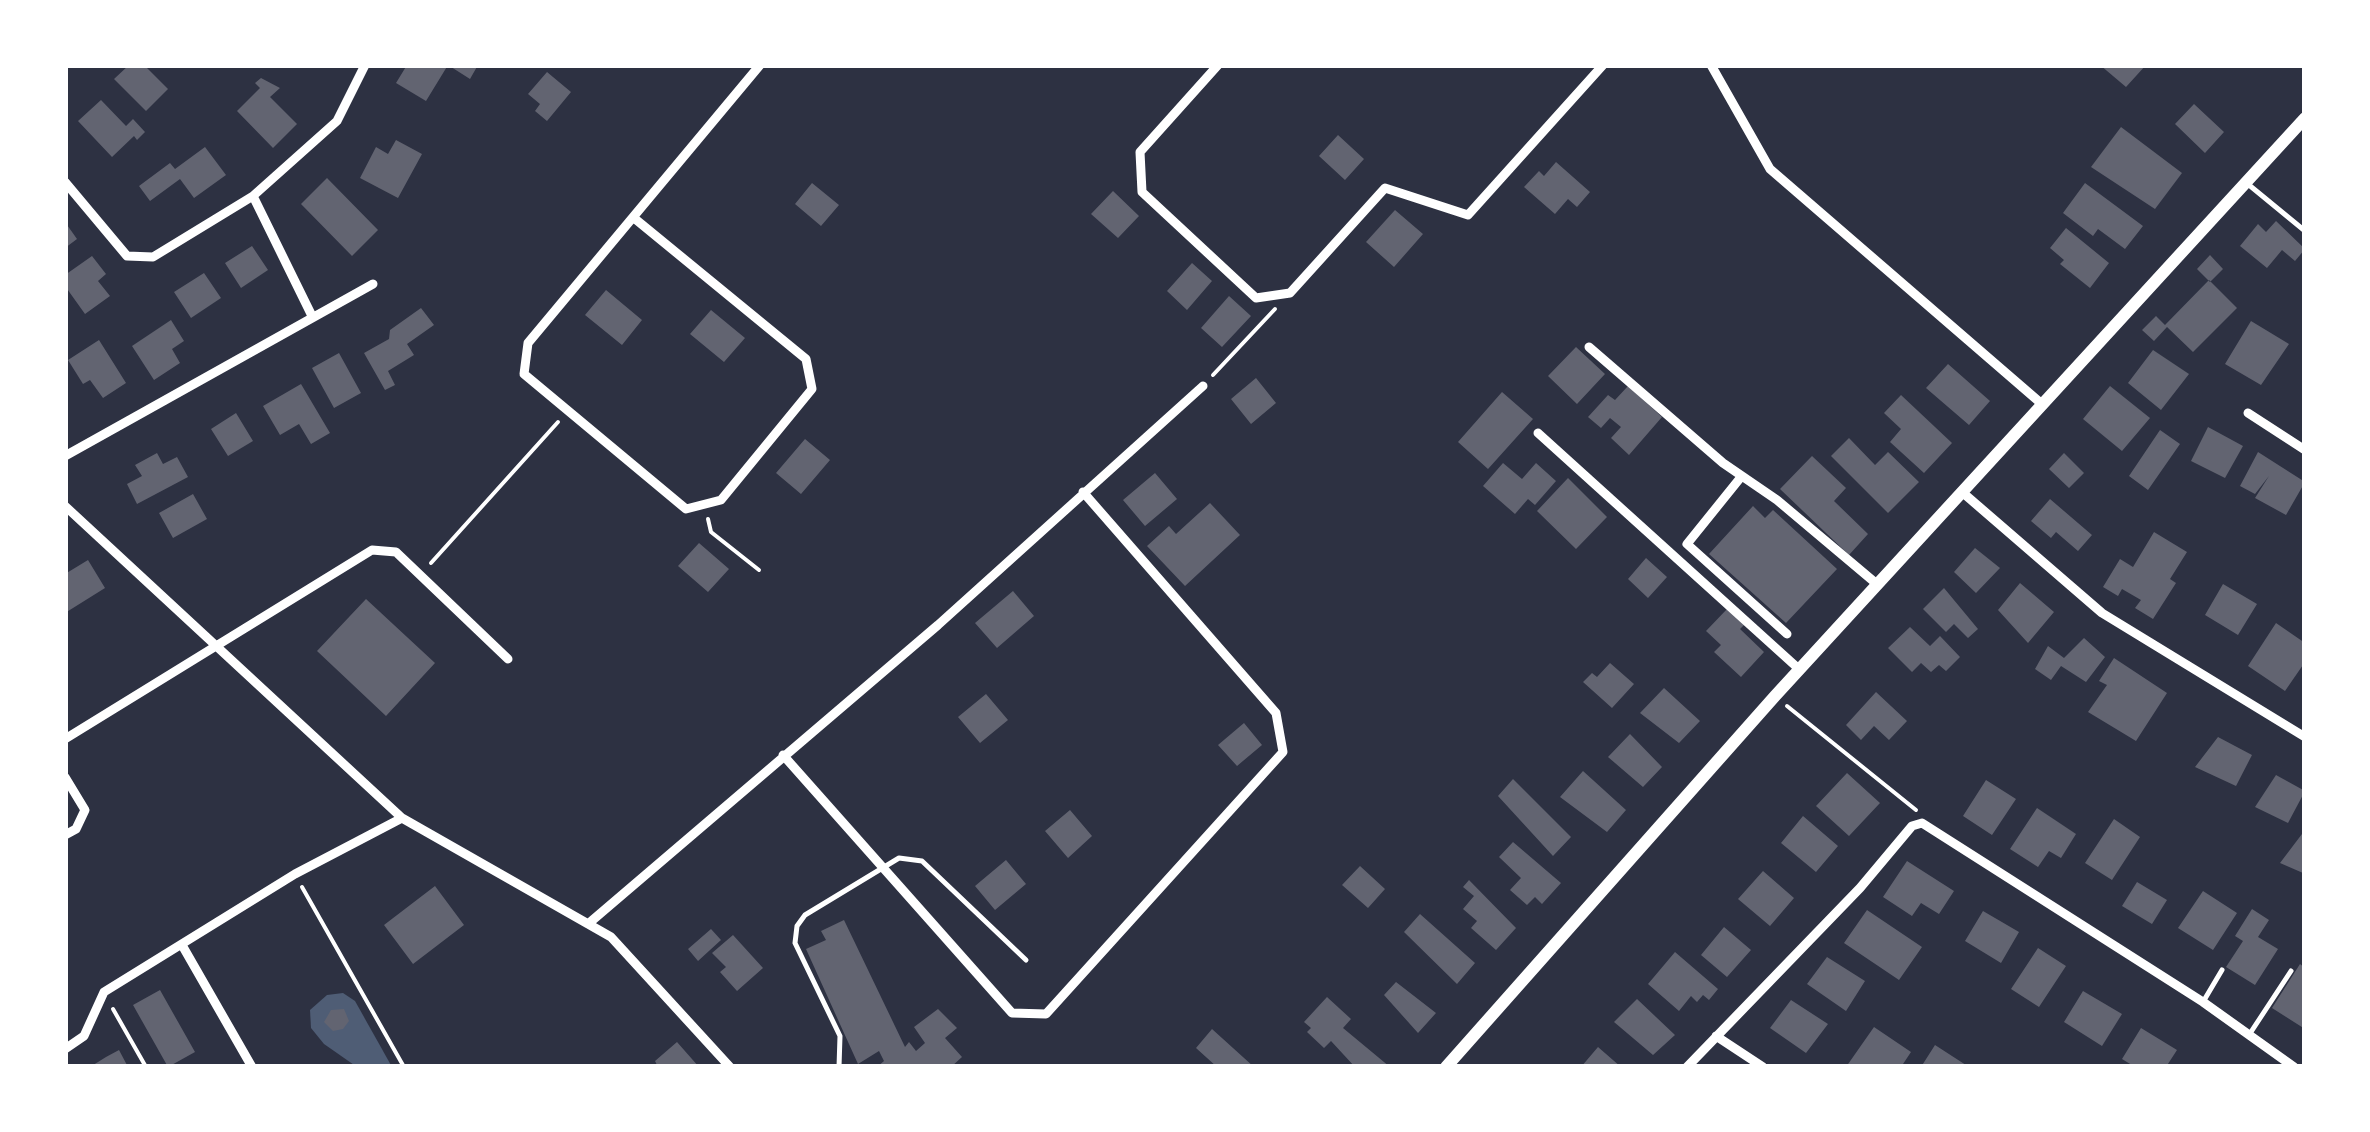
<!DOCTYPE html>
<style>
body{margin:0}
#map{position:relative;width:2370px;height:1132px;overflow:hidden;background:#2d3142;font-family:Jost,sans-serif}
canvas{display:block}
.frame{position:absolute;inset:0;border:68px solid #fff;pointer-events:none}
</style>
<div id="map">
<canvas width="2370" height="1132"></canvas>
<div class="frame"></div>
</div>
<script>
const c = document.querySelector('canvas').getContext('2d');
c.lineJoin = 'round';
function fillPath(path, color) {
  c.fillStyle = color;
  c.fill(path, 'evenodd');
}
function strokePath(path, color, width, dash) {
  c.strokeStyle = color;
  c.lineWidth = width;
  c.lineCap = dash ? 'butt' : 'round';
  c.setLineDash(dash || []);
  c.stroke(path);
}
const water = new Path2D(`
 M343,993l12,8 37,66h-35l-33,-23 -13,-16 -1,-18 17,-15z`);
const building = new Path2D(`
 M129,65h15l24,24 -22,22 -32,-32z
 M407,65h71l-8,14 -22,-14 -22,36 -30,-18z
 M2100,65h46l-20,22z
 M547,72l24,20 -24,29 -12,-10 5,-7 -12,-10z
 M261,78l19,10 -10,9 27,27 -24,24 -36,-37 23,-23 -5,-5z
 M101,100l25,26 7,-7 12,13 -8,8 -3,-4 -22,21 -34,-36z
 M2194,104l30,28 -19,21 -30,-29z
 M2121,127l61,46 -27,36 -64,-42z
 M1338,135l26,24 -19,21 -26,-24z
 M396,140l26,14 -24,44 -38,-20 16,-31 12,7z
 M205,147l21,28 -32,23 -14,-19 -30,22 -11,-15 31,-23 5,6z
 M1556,162l34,30 -13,15 -9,-8 -13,15 -31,-27 15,-16 5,5z
 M327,178l51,52 -26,26 -51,-52z
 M812,183l27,22 -18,21 -26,-22z
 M2085,183l58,43 -18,23 -27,-20 -5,7 -30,-23z
 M1113,191l26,25 -21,22 -27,-24z
 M1395,210l28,24 -29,33 -28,-25z
 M2276,221l29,28 -10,12 -13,-11 -15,18 -27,-22 18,-22 8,8z
 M65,222l12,17 -12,9z
 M2066,228l43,35 -19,25 -30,-24 4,-4 -14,-12z
 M252,246l16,24 -27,18 -16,-25z
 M2210,255l13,14 -13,13 -13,-13z
 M92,256l14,18 -8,7 12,15 -25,18 -20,-28v-11z
 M1192,263l20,18 -25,29 -20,-19z
 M204,273l17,25 -30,20 -17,-26z
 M2209,280l28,28 -44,44 -26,-25 -13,14 -12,-11 14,-14 9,9z
 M606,290l36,30 -20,25 -37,-30z
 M1229,296l22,20 -29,31 -21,-19z
 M421,308l13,17 -27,19 7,11 -26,16 7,14 -10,5 -21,-37 25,-14 1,-9z
 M711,310l34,28 -21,24 -34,-28z
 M171,320l13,21 -12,8 8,14 -26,17 -22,-34z
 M2251,321l38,23 -28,41 -36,-21z
 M99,340l27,43 -23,15 -13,-18 -7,4 -15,-24z
 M1576,347l29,27 -28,30 -29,-28z
 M2153,350l36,24 -28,36 -33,-27z
 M339,353l22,40 -27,15 -22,-40z
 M1948,364l42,37 -21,24 -43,-37z
 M1256,378l20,25 -25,21 -20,-25z
 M301,384l29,49 -19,11 -12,-20 -19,11 -17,-29z
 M1628,386l34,31 -33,38 -18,-17 10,-11 -11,-9 -9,10 -13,-11 20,-22 7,5z
 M2110,386l40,32 -28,33 -39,-32z
 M1502,392l31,27 -45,50 -30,-27z
 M1901,395l51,48 -28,30 -34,-31 11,-13 -17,-16z
 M236,413l17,28 -25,15 -17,-27z
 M2208,427l35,19 -18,32 -34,-17z
 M2160,430l20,14 -32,46 -19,-14z
 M1849,438l26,27 13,-13 31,30 -31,31 -57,-57z
 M805,439l25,21 -29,34 -25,-21z
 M2258,452l47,30 -19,33 -31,-17 14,-22 -14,18 -15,-8z
 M157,453l6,11 14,-7 11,20 -51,27 -10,-20 15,-8 -7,-11z
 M2064,453l20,20 -15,15 -20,-19z
 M1812,456l34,32 -12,13 34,33 -19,21 -69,-66z
 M1503,463l19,16 14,-16 20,18 -21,24 -7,-6 -13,15 -32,-28z
 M1155,473l22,26 -32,27 -22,-26z
 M1568,478l39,39 -31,32 -39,-38z
 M193,494l14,25 -34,19 -14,-25z
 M2050,499l42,36 -14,16 -22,-19 -5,6 -20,-17z
 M1210,503l30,32 -55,51 -38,-40 22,-20 7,8z
 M1753,506l12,12 8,-8 64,59 -51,54 -77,-69z
 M2154,532l33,20 -17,27 6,4 -23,36 -18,-11 6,-8 -19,-11 -4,7 -15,-9 17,-28 13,8z
 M699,543l30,26 -21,23 -30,-26z
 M1975,548l25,20 -24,25 -22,-21z
 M1646,558l21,19 -19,21 -20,-19z
 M88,560l17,28 -40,25v-39z
 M2020,583l34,29 -26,31 -30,-33z
 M2223,584l34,20 -19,31 -33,-20z
 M1944,588l34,41 -10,9 -14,-14 -8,8 -23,-23z
 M1013,591l21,25 -37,32 -22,-25z
 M366,599l69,64 -49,53 -69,-65z
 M1728,608l17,16 -5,5 24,23 -23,25 -27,-25 7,-7 -15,-14z
 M2276,623l29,20v19l-20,29 -37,-25z
 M1910,627l20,19 10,-10 20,21 -14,14 -7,-6 -8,7 -10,-9 -9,9 -24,-24z
 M2084,638l21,19 -19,25 -25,-16 -10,14 -16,-11 13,-23 16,12z
 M2114,658l53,35 -31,48 -48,-29 19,-27 -8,-4z
 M1610,663l24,21 -22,24 -29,-26 9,-9 5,4z
 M1664,688l36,33 -21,22 -39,-30z
 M1876,692l31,29 -18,19 -15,-14 -13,14 -15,-15z
 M986,694l22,26 -28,23 -22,-26z
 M1244,723l18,22 -25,21 -19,-21z
 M1630,734l32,33 -19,20 -35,-30z
 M2218,737l34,18 -16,31 -41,-19z
 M1583,771l43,39 -19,22 -47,-35z
 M1847,773l33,30 -31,33 -33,-30z
 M2276,775l29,16 -17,32 -33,-16z
 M1513,779l58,58 -18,19 -55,-60z
 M1986,780l30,19 -24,36 -29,-19z
 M2037,808l39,26 -15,24 -12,-7 -11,16 -28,-18z
 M1070,810l22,26 -24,22 -23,-27z
 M1803,816l35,30 -22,26 -35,-29z
 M2114,819l26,18 -28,43 -27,-17z
 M2305,830v40l-2,3 -23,-10z
 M1513,842l48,41 -19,21 -7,-7 -8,8 -17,-15 11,-12 -22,-21z
 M1006,860l20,24 -31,26 -20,-24z
 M1907,861l47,30 -15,23 -18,-11 -9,13 -29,-19z
 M1360,866l25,23 -17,19 -26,-23z
 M1763,871l31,27 -24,28 -32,-27z
 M1469,880l47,48 -20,22 -25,-22 6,-7 -14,-12 11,-13 -11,-9z
 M2137,882l30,18 -15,24 -30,-18z
 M435,886l29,39 -51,39 -29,-39z
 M2203,891l34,22 -24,37 -35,-22z
 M2252,909l17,11 -11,17 20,12 -23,36 -29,-18 17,-26 -8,-5z
 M1867,910l55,37 -23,33 -55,-37z
 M1983,911l36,21 -18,31 -36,-22z
 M1420,914l55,49 -18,21 -53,-52z
 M844,920l61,127 4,-5 7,9 9,-8 -11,-16 24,-18 19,19 -12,10 17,19 -11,10h-74l7,-6 -5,-10 -21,13 -52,-115 20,-9 -5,-9z
 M1724,927l27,23 -24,27 -26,-22z
 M711,929l10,11 -23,21 -10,-12z
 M733,935l30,33 -26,23 -17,-19 6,-5 -14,-14z
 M2038,948l28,18 -27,41 -28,-18z
 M1675,952l43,37 -9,11 -6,-5 -6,7 -6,-6 -12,15 -31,-27z
 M1827,957l38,24 -19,30 -39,-27z
 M2300,964l5,4v61l-33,-21z
 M1396,982l40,31 -18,20 -34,-38z
 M160,990l35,62 -27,15 -35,-62z
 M2083,991l39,23 -20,32 -38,-24z
 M1327,997l24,22 -8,9 47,39h-35l-24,-26 -7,7 -17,-16 4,-4 -7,-6z
 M1637,999l38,36 -22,20 -39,-33z
 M1791,1000l37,24 -22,29 -36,-25z
 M344,1009l5,12 -6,8 -10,2 -9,-9 7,-12z
 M1874,1027l37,25 -10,15h-55z
 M2141,1028l36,22 -11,17h-31l-13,-8z
 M1212,1029l42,38h-37l-21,-19z
 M677,1042l22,25h-41l-3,-6z
 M1935,1045l34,22h-48z
 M1598,1047l23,20h-40z
 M119,1050l9,17h-38l16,-10z`);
const path = new Path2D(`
 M1213,375l62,-66
 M708,519l3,13 48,38
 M431,563l127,-141
 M1787,706l129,104
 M302,887l102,180
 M113,1009l33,58`);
const service = new Path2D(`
 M2249,185l56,46
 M2203,1002l19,-32
 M2249,1035l42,-64
 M839,1067l1,-31 -45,-93 2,-17 8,-11 94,-57 23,3 104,99`);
const minor = new Path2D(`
 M1218,65l-78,87 2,40 114,106 34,-5 95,-105 83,27 135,-150
 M1711,65l59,104 273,236
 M65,182l62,74 26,1 100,-61 84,-75 28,-56
 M253,196l59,120
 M634,218l172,141 6,30 -91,111 -35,9 -162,-135 4,-31 232,-278
 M1589,347l134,116 54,37 101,85
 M2248,413l57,37
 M1538,433l262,237
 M65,456l308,-172
 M1741,477l-54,67 100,90
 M1962,492l140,121 203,124
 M65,506l337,312 209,119 119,130
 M65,739l307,-189 24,2 112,107
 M783,755l229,258 34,1 237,-262 -7,-39 -193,-221
 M65,777l20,33 -9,19 -11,6
 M588,924l350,-299 265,-239
 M182,945l70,122
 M1716,1036l47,31
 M65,1049l19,-13 20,-44 191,-118 107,-56
 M1687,1067l173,-179 52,-62 10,-3 281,179 91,65`);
const secondary = new Path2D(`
 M1446,1067l329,-371 530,-578`);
fillPath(water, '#4f5d75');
fillPath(building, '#626471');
strokePath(path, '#fff', 4);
strokePath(service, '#fff', 5);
strokePath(minor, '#fff', 9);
strokePath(secondary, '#fff', 12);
</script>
